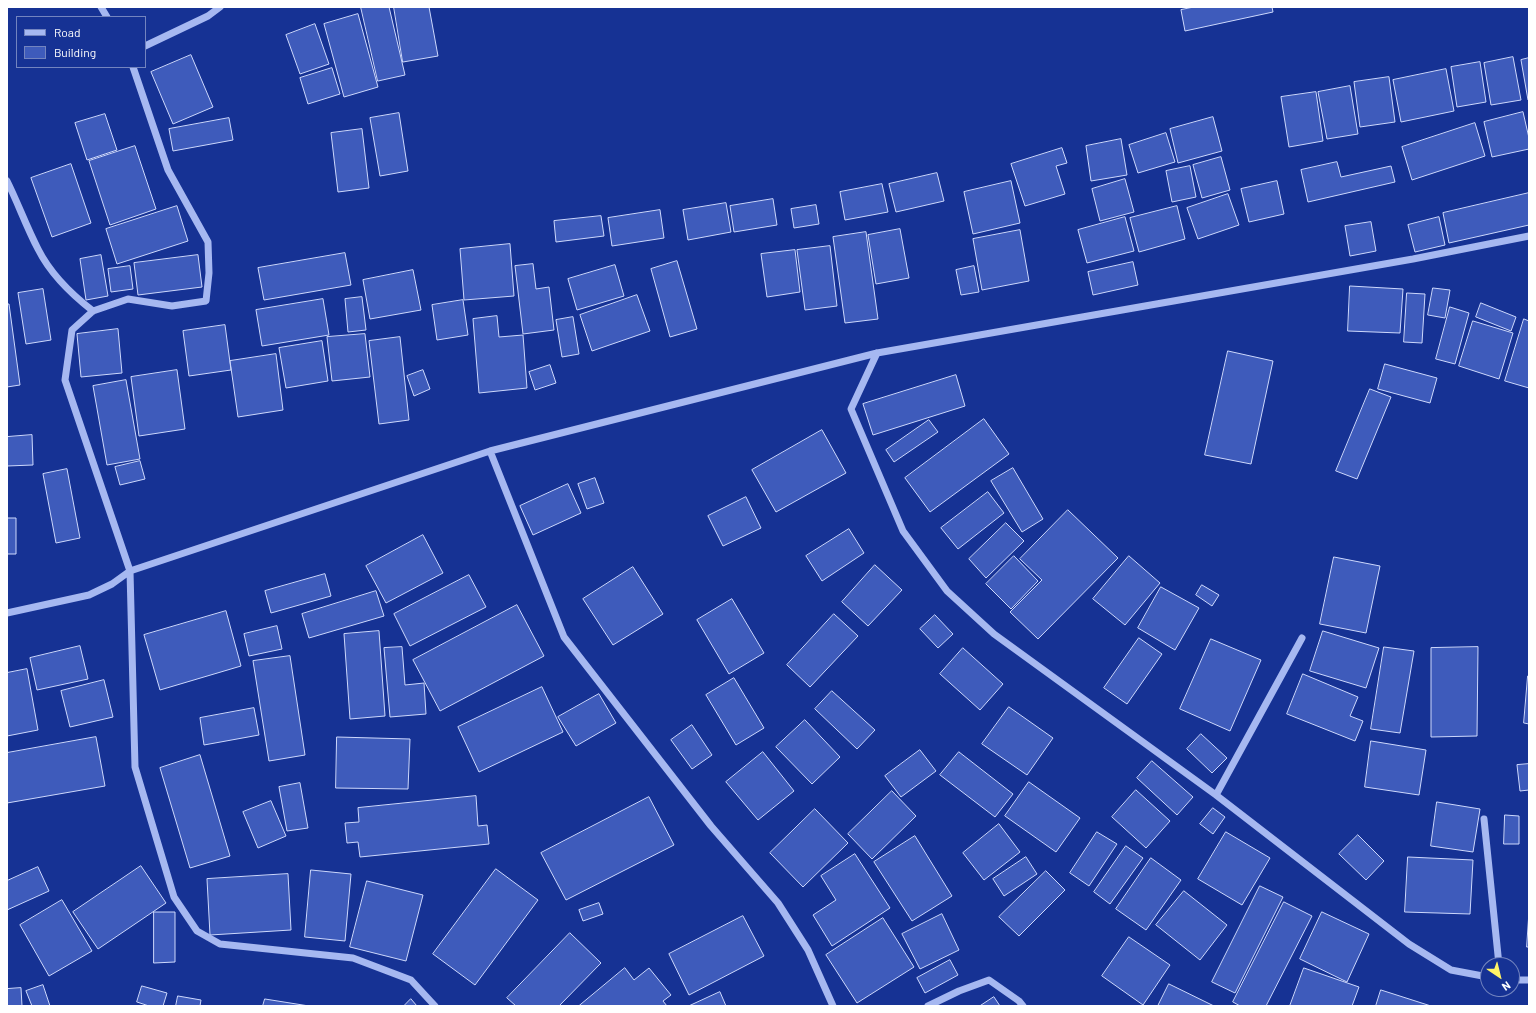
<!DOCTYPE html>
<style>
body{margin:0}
#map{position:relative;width:1536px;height:1013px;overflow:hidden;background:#163294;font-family:Barlow,sans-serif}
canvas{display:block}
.frame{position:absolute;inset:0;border:8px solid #fff;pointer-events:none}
.legend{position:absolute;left:16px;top:16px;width:130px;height:52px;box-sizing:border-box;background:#163294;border:1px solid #7384bf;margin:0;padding:5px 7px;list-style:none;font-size:12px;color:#fff}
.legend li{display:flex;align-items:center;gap:8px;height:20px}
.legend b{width:20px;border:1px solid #7384bf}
.north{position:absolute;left:1480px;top:957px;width:40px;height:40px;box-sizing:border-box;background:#163294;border:1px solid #7384bf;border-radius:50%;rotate:145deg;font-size:11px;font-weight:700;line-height:16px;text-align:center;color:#fff}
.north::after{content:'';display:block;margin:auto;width:14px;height:18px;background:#fff366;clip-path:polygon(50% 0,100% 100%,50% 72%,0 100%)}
</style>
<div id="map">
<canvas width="1536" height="1013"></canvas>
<div class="frame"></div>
<ul class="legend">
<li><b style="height:5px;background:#a6b8f1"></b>Road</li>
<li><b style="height:11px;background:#3e5bbb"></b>Building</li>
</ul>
<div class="north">N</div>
</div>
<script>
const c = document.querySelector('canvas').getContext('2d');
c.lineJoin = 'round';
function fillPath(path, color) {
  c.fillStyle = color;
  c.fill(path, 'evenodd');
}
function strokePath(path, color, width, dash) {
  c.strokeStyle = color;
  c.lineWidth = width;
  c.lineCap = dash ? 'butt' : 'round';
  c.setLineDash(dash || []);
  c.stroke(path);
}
const building = new Path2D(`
 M361,7h28l16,68 -27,6z
 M394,7h35l9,49 -35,6z
 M1194,7h78l1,5 -88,19 -4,-21z
 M358,14l20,73 -34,10 -20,-73z
 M315,24l14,40 -29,10 -14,-39z
 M191,55l22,52 -40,17 -22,-52z
 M1513,57l8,43 -30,5 -7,-42z
 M1529,58v42h-1l-7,-40z
 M1480,62l6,40 -29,5 -6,-40z
 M332,68l8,26 -32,10 -8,-26z
 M1446,69l8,42 -53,11 -8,-42z
 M1389,77l6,45 -35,5 -6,-45z
 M1350,86l8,48 -31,5 -9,-47z
 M1316,92l7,49 -34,6 -8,-50z
 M1523,112l6,26v11l-37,8 -8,-35z
 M399,113l9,58 -28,5 -10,-58z
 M105,114l12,36 -30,10 -12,-37z
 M1213,117l9,34 -44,12 -8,-34z
 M229,118l4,22 -60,11 -4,-22z
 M1475,123l10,33 -73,24 -10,-33z
 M362,129l7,59 -31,4 -7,-59z
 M1166,133l9,29 -37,11 -9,-28z
 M1121,139l6,36 -36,6 -5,-35z
 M135,146l21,63 -46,16 -21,-64z
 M1062,148l5,15 -11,3 9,28 -40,12 -14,-42z
 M1221,157l9,33 -28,8 -9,-33z
 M1337,162l4,15 50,-11 4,16 -87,20 -7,-32z
 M71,164l20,59 -39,14 -21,-59z
 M1190,166l6,31 -24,5 -6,-31z
 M937,173l7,28 -48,11 -7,-28z
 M1125,179l9,33 -34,9 -8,-32z
 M1011,181l9,42 -47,11 -9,-42z
 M1277,181l7,33 -35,8 -8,-33z
 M882,184l6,28 -43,8 -5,-28z
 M1529,193v32l-80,18 -6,-30z
 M1228,194l11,31 -41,14 -11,-31z
 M773,199l4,26 -43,7 -4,-26z
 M726,203l5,29 -43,8 -5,-30z
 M816,205l3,19 -25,4 -3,-19z
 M177,206l11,35 -71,23 -11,-35z
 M1177,206l8,33 -46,13 -9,-34z
 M660,210l4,28 -52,8 -4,-28z
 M601,216l3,20 -48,6 -2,-21z
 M1125,217l9,34 -47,12 -9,-33z
 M1439,217l6,28 -30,7 -7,-27z
 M1371,222l5,29 -26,5 -5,-30z
 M900,229l9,49 -33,6 -8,-49z
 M1020,230l9,51 -47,9 -9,-51z
 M866,232l12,87 -33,4 -12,-86z
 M510,244l4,52 -50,4 -4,-51z
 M830,246l7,60 -32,4 -8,-60z
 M795,250l5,42 -33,5 -6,-43z
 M345,253l6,32 -87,15 -6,-32z
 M101,255l7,41 -22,4 -6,-41z
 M198,255l4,32 -64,8 -4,-32z
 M677,261l20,68 -27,8 -19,-68z
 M1133,262l5,23 -45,10 -5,-23z
 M533,264l3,25 13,-2 5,43 -31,4 -8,-68z
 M615,265l9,31 -47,14 -9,-31z
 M130,266l3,23 -22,3 -3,-23z
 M974,266l5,26 -18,3 -5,-25z
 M413,270l8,40 -51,9 -7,-39z
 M1350,286l53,3 -3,44 -52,-2z
 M1433,288l17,2 -5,28 -17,-3z
 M43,289l8,51 -25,4 -8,-51z
 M1407,293l18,1 -3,49 -18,-1z
 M637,295l13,36 -58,20 -12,-36z
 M362,297l4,33 -18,2 -3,-33z
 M323,299l6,36 -67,11 -6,-36z
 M463,300l5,35 -31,5 -5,-35z
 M1481,303l35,14 -5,14 -35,-14z
 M7,304h2l11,81 -13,2z
 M1450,307l19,6 -14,51 -19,-5z
 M497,316l2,21 24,-2 4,53 -48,5 -6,-74z
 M573,317l6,37 -17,3 -6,-37z
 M1524,319l5,2v67l-24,-7z
 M1473,321l40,12 -14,46 -40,-13z
 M225,325l6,45 -42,6 -6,-45z
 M118,329l4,44 -41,4 -4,-43z
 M365,334l5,43 -38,4 -5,-44z
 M400,337l9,83 -30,4 -10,-83z
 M322,341l6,40 -42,7 -7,-40z
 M1228,351l45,10 -22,103 -46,-9z
 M276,354l7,56 -45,7 -8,-56z
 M1385,364l52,14 -7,25 -52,-14z
 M550,365l6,18 -21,7 -6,-18z
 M177,370l8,59 -46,7 -8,-59z
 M423,370l7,19 -16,7 -7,-20z
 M956,375l9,31 -92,29 -10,-31z
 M126,380l14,79 -33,6 -14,-79z
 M1370,389l21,8 -34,82 -21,-8z
 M984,419l25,35 -79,58 -25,-34z
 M929,420l9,12 -44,30 -8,-12z
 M822,430l24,43 -70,39 -24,-42z
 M32,435l1,30 -26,1v-29z
 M140,461l5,18 -25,6 -5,-18z
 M1013,468l30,51 -21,13 -31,-51z
 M67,469l13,69 -24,5 -13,-69z
 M595,478l9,25 -17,6 -9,-25z
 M568,484l13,29 -48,22 -13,-29z
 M988,492l16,21 -46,36 -17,-21z
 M746,497l15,31 -38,18 -15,-30z
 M1068,510l50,48 -80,81 -28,-27 32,-32 -22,-21z
 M7,518h9v36h-9z
 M1006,523l18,18 -38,37 -17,-19z
 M849,529l15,24 -42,28 -16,-25z
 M423,535l20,38 -57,30 -20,-37z
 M1014,556l24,25 -27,28 -25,-25z
 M1129,556l31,27 -35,42 -32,-26z
 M1334,557l46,9 -14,67 -46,-9z
 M875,565l27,25 -34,36 -26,-24z
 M633,567l30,47 -50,31 -30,-46z
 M325,574l6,22 -60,17 -6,-22z
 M469,575l17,32 -76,39 -16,-32z
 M1202,585l17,10 -7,11 -16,-11z
 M1161,587l38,21 -24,42 -37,-22z
 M376,591l8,25 -75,22 -7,-24z
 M732,599l32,54 -35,21 -32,-54z
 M517,605l27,51 -104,55 -27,-51z
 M226,611l15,55 -81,24 -16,-55z
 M834,614l24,22 -48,51 -23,-22z
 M935,615l18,19 -15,14 -18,-19z
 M277,626l5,23 -33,7 -5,-22z
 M379,631l6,85 -35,3 -6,-85z
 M1323,631l56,17 -13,40 -56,-17z
 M1139,638l23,16 -35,50 -23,-16z
 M1211,639l50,21 -31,71 -50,-22z
 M80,646l8,33 -51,11 -7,-32z
 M402,647l3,38 19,-2 2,31 -36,3 -6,-69z
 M1384,647l30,4 -14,82 -29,-4z
 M1478,647l-1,89 -46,1v-89z
 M963,648l40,36 -23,26 -40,-36z
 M290,656l15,99 -36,6 -16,-100z
 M27,669l11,61 -31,6v-63z
 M1303,674l55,23 -8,19 13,5 -8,20 -68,-27z
 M1528,676h1v48l-5,-1z
 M734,678l30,50 -28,17 -30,-50z
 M104,680l9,37 -43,10 -9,-36z
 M542,687l21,45 -84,40 -21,-45z
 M832,691l43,39 -18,19 -42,-40z
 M599,694l17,29 -40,23 -18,-29z
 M1009,707l44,31 -26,37 -45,-31z
 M254,708l5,27 -55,10 -4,-27z
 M805,720l35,37 -28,27 -36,-37z
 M692,725l20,30 -20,14 -21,-29z
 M1201,734l26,24 -15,15 -25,-24z
 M96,737l9,49 -98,17v-50z
 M337,737l73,2 -2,50 -72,-1z
 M1371,741l55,9 -7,45 -54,-8z
 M920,750l16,21 -35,26 -16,-21z
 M763,752l31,39 -36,29 -32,-38z
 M959,752l54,42 -18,23 -55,-42z
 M200,755l30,101 -40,12 -30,-100z
 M1152,761l41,36 -16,18 -40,-37z
 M1529,764v26l-9,1 -3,-26z
 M1029,782l51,36 -24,34 -51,-36z
 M300,783l8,45 -21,3 -8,-44z
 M1136,790l34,31 -24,27 -34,-31z
 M892,791l24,25 -44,43 -24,-25z
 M476,796l2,30 9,-1 2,19 -129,13 -2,-15 -11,1 -2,-20 14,-1 -1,-14z
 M649,797l25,48 -108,55 -25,-47z
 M271,801l15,35 -28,12 -15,-36z
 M1437,802l43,7 -7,43 -42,-6z
 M1213,808l12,9 -12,17 -13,-10z
 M815,809l33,34 -45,44 -33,-34z
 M1505,815l14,1v28h-15z
 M999,824l21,28 -36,28 -21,-27z
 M1097,832l20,12 -28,42 -19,-13z
 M1226,832l44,26 -28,47 -44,-26z
 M1358,835l26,26 -18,19 -27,-26z
 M915,836l37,60 -40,25 -38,-59z
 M1126,846l17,12 -33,46 -16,-12z
 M855,854l35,54 -58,38 -19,-31 23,-15 -15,-24z
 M1026,857l11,17 -33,22 -11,-17z
 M1408,857l65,3 -3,54 -65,-2z
 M1151,858l30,22 -35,50 -30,-21z
 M141,866l25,37 -68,46 -25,-37z
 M38,867l11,24 -42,19v-29z
 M496,869l42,31 -63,85 -42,-31z
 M311,870l40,4 -6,67 -40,-4z
 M1046,871l19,19 -46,46 -20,-19z
 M288,874l3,56 -81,5 -3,-56z
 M367,881l56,14 -17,66 -56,-14z
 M1260,886l23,11 -48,96 -23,-11z
 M1184,891l43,34 -27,35 -44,-35z
 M62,900l30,51 -43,25 -29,-51z
 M1284,902l28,14 -46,90h-26l-7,-4z
 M599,903l4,11 -20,7 -4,-11z
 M154,912h21v50l-21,1z
 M1322,912l47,22 -22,48 -47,-23z
 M1529,912v35h-2z
 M942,914l17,36 -39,19 -18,-35z
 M743,916l21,40 -75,39 -20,-41z
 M883,918l31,49 -57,36 -31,-48z
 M570,933l31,30 -42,43h-43l-9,-8z
 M1129,937l41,28 -27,40 -41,-29z
 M950,960l8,15 -33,18 -8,-15z
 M625,968l9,12 15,-12 22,27 -8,6 4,5h-88z
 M1304,968l55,19 -7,19h-62z
 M1169,984l45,22h-56z
 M43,985l7,21h-18l-6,-15z
 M142,986l25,7 -4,13h-14l-12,-4z
 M21,988l1,18h-15v-17z
 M1381,990l50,16h-55z
 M720,992l6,14h-37z
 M178,996l23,4 -1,6h-24z
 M994,997l6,9h-20z
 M265,999l44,7h-46z
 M411,999l6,7h-13z`);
const minor = new Path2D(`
 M101,7l6,10
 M145,46l63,-30 12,-9
 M133,67l35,103 40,72 1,31 -3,28 -34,5 -44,-7 -35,12 -21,19 -7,50 65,191 5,196 39,130 23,34 23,13 133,14 58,22 24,26
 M7,181c11,22 19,45 31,68 12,24 33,45 55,62
 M877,353l-26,56 52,122 44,60 47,43 222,161 193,149 42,26 37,7
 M490,451l74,186 147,189 67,77 30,47 25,56
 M7,613l82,-18 23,-11 18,-13 360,-120 387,-98 536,-94 116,-23
 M1216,795l86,-157
 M1484,819l15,146
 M1512,980h17
 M928,1006l31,-15 30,-11 30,21 4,5`);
fillPath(building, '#3e5bbb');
strokePath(building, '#cdd8fc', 1);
strokePath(minor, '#a6b8f1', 7);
</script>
